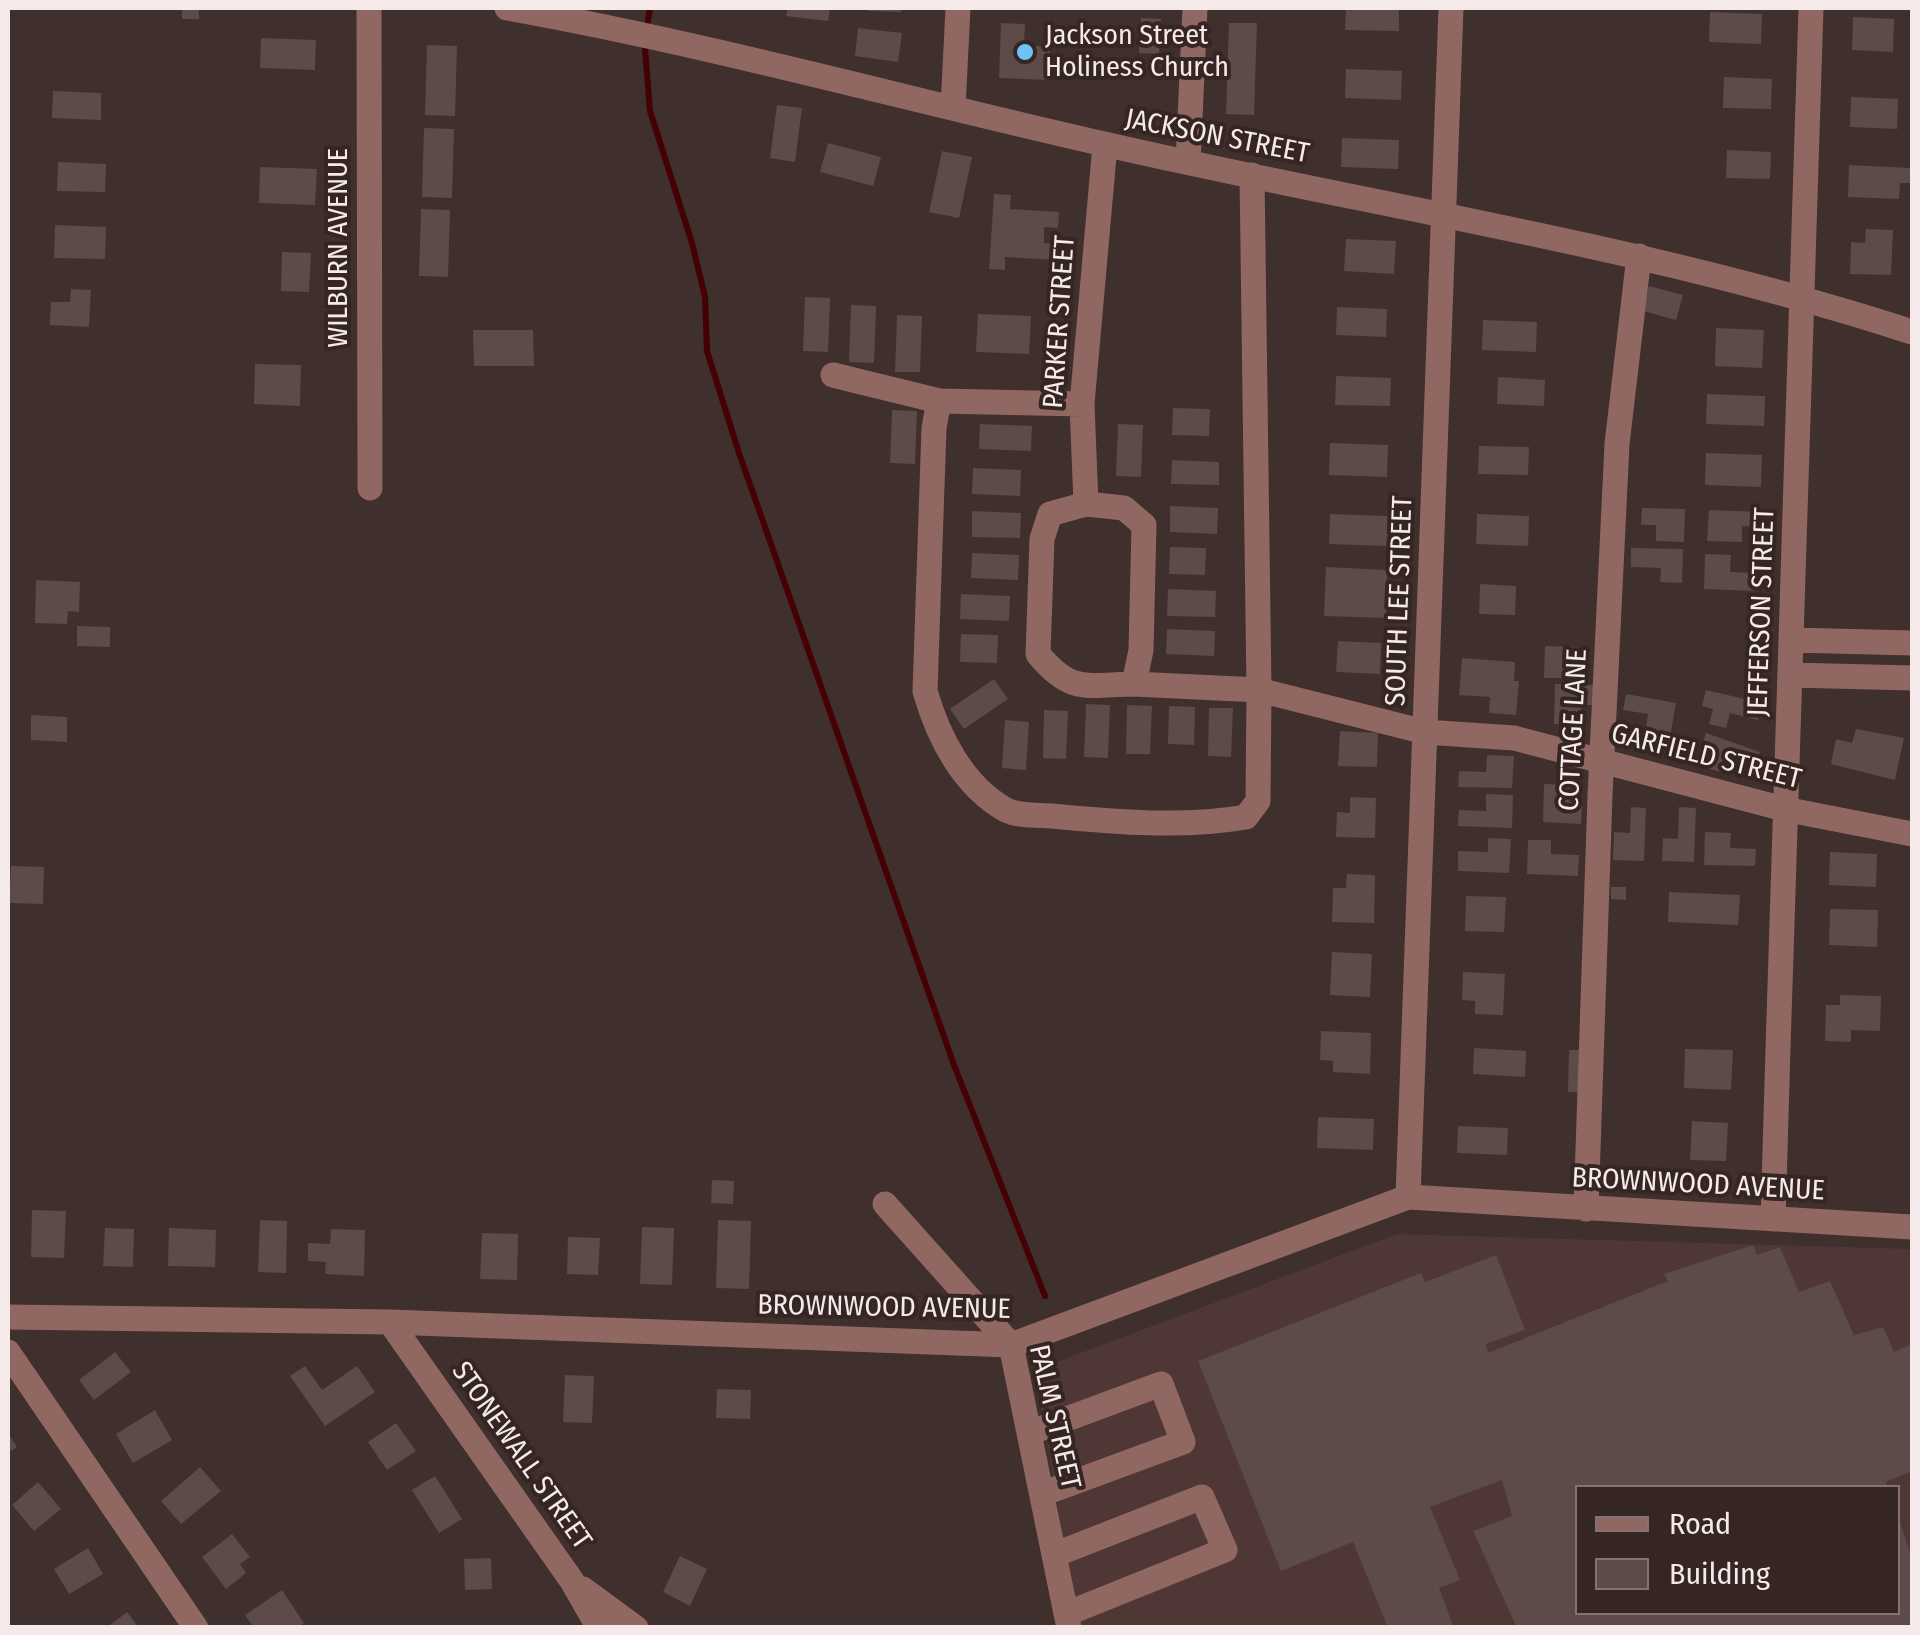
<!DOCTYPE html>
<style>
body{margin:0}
#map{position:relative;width:1920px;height:1635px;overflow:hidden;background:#3f2f2d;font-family:"Fira Sans Condensed",sans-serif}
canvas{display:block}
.frame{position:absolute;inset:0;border:10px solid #f5eae9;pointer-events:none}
.legend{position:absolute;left:1575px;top:1485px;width:325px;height:130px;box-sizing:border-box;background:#352523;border:2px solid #827472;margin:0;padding:12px 18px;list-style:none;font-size:30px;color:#f5eae9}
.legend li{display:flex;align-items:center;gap:20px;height:50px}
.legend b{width:50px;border:2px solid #827472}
</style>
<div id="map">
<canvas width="1920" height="1635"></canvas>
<div class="frame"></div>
<ul class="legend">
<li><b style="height:12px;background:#916762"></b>Road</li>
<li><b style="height:28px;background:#5c4b49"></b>Building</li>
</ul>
</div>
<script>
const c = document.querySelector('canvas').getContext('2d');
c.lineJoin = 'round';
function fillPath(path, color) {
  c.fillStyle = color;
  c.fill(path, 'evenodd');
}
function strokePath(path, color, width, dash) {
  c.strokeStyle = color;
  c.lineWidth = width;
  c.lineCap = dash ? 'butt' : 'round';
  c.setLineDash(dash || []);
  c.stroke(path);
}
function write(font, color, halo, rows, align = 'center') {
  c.font = font + ' "Fira Sans Condensed",sans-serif';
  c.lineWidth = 8;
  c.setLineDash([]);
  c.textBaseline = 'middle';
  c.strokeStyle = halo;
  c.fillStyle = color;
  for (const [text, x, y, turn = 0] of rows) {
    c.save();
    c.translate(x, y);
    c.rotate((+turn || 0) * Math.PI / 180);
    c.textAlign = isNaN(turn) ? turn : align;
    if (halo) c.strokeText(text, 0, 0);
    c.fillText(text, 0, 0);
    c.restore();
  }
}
const built = new Path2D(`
 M1397,1234l515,15v378h-834l-43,-257zM1578,1488h320v124h-320z`);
const stream = new Path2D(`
 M648,21l2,-13
 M645,49l5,62 42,132 13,54 2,54 32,102 215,612 91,231`);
const building = new Path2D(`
 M182,8h17v11h-17z
 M788,8h42l-2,13 -42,-5z
 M868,8h33v4l-33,-1z
 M1346,8h53v23l-54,-1z
 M1710,12l52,2 -1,30 -52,-2z
 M1853,17l41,2 -1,33 -41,-2z
 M1141,18l20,1 -2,35 -20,-1z
 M1001,23l24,1 -1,21 25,2 5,24h-6v9l-49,-2z
 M1229,23h28l-3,92 -28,-1z
 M858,28l44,5 -4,29 -43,-6z
 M261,38l55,2 -1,30 -55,-2z
 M427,45l30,1 -2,70 -30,-1z
 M1346,69l56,2 -1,29 -56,-2z
 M1724,77l48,2 -1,30 -48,-1z
 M53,91l48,2v27l-49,-2z
 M1851,97l47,2 -1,30 -47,-2z
 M777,105l25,3 -7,54 -25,-4z
 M424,128l30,1 -2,69 -30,-1z
 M1342,138l57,2 -1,29 -57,-2z
 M828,143l53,14 -8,29 -53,-14z
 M1727,150l44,2 -1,27 -44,-1z
 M942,151l30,6 -13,61 -30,-6z
 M58,162l48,2 -1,28 -48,-1z
 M1849,165l63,3v15h-12l-1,16 -51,-2z
 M260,167l57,2 -2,36 -56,-2z
 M994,194l17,1 -1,14 49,3 -1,16 -14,-1v16l13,1 -1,16 -51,-3v13l-16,-1z
 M421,209l29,1 -2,67 -29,-1z
 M55,225l51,2 -1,32 -51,-1z
 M1866,229l27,1 -2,45 -41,-1 1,-32 14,1z
 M1346,239l50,2 -2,33 -50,-3z
 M282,252l29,1 -2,39 -28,-1z
 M1649,286l34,9 -7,25 -33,-9z
 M71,289l20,1 -2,37 -39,-2 1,-23h19z
 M805,297l25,1 -2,54 -25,-1z
 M851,305l25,1 -2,57 -25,-1z
 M1337,307l50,2 -1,28 -50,-2z
 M978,314l53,2 -2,38 -53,-2z
 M897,315l25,1 -2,56h-25z
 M1483,320l54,2 -1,30 -54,-2z
 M1716,328l48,2 -2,38 -47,-2z
 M473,330h60l1,36h-60z
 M255,364l46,1 -1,41 -46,-2z
 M1336,376l55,2 -1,28 -55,-1z
 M1498,377l47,3 -1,26 -47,-2z
 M1707,394l58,2 -1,30 -58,-2z
 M1173,408l37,1 -1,27 -37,-1z
 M892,410l25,1 -2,53 -25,-1z
 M980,424l52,2 -1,25 -52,-2z
 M1118,424l25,1 -2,52 -25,-1z
 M1330,443l58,2 -1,32 -58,-2z
 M1479,446l50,1 -1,28 -50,-1z
 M1706,453l56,2 -1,32 -56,-2z
 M1172,460l47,2v23l-48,-1z
 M973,468l48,2 -1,26 -48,-2z
 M1170,506l48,2 -1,26 -47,-2z
 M1642,508l43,1 -1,33 -28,-1v-16h-15z
 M1709,510l52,2v15l-19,-1v16l-35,-1z
 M972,511l49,2 -1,25 -48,-1z
 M1330,514l58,2 -1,30 -58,-2z
 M1477,514l52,2 -1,30 -52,-2z
 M1170,547l36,1 -1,27 -36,-1z
 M1631,548l52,1 -1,34 -22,-1 1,-14 -30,-1z
 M972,553l47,2 -1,25 -47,-2z
 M1705,554l26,1 -1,17 27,1 -1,18 -52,-2z
 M1326,567l61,3 -1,48 -62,-2z
 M36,580l44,2 -1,30 -11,-1 -1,13 -32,-1z
 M1480,584l36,2 -1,29 -36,-1z
 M1168,589l48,2 -1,26 -48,-1z
 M961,594l49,2 -1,25 -49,-2z
 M77,626l33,1v20l-33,-1z
 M1167,629l48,2 -1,25 -48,-2z
 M961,634l37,1 -1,28 -37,-1z
 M1338,641l43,2 -1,31 -44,-2z
 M1545,646l34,1v22l-15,-1v10h-20z
 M1462,658l53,4 -1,19h5l-3,34 -27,-2 1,-16 -31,-2z
 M994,679l14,20 -44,30 -14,-20z
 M1555,684l39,1v20h-13v20l-27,-1z
 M1706,690l56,13 -4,17 -28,-7 -4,15 -17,-4 4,-15 -11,-3z
 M1626,694l50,9 -6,34 -25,-4 3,-19 -25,-4z
 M1086,704l24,1 -2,53 -24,-1z
 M1127,705l25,1 -2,48h-24z
 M1169,706l26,1 -1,38 -26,-1z
 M1209,708h24l-2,49 -23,-1z
 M1044,710l24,1 -2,48 -23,-1z
 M31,715l36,2v25l-36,-2z
 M1005,720l24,2 -3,48 -24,-2z
 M1856,729l48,9 -9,42 -64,-16 5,-25 16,4z
 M1340,731l38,2 -1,34 -39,-1z
 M1706,733l54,19 -5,13 -26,-8 -5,16 -17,-5 4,-13 -11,-4z
 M1487,755l27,1 -2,32 -54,-1 1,-16 27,1z
 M1544,784l26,1 -1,17h13l-1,22 -38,-2z
 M1486,794l27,1 -1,33 -54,-2 1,-16 27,1z
 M1350,797l26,1 -1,40 -39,-1 1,-25 13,1z
 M1631,807l15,1 -2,53 -31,-1 1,-28 16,1z
 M1679,807l17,1 -2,54 -32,-1 1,-23 15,1z
 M1705,832l26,1 -1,15 26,1 -1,17 -51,-1z
 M1488,838l23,1 -2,34 -51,-2v-20l30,1z
 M1528,840h23v14l28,1 -1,21 -51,-2z
 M1830,852l47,2 -1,33 -47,-2z
 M11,866l33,1 -1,37 -34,-1z
 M1347,874l28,1 -1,48 -42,-1 1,-34h13z
 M1611,887h15v13l-15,-1z
 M1669,892l71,3 -2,30 -70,-3z
 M1466,896l40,1 -2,35 -39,-1z
 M1830,909l48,1 -1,37 -48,-2z
 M1332,952l40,2 -2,43 -40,-2z
 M1463,972l42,2 -2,41 -28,-1v-13l-13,-1z
 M1840,995l41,1 -1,35 -29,-1v12l-26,-1 1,-36h14z
 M1321,1031l50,2 -1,41 -37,-2v-11l-13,-1z
 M1474,1048l52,3 -1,26 -52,-3z
 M1685,1049l48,1 -2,40 -47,-2z
 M1569,1050h20l-2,43 -19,-1z
 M1318,1117l56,2 -1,31 -56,-2z
 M1692,1121l36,2 -2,38 -36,-1z
 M1458,1126l50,2 -1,27 -50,-2z
 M712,1180l22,1 -1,23 -22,-1z
 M32,1210l34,1 -2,47 -33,-1z
 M260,1220l27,1 -1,52 -28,-1z
 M718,1220l33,1 -2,68 -33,-1z
 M642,1227l32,1 -2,57 -32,-1z
 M105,1228l29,1 -1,38 -30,-1z
 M169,1228l47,2 -1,37 -47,-1z
 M331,1229l34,1 -1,46 -39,-2 1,-12 -18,-1v-18l22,1z
 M482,1233l36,1 -1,46 -37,-1z
 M568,1237l32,1 -2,37 -31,-1z
 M1753,1245l4,10 23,-8 19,45 31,-11 24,54 29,-8 11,25 18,-8v127l-26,11 2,6h-310v124h320v-95l14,41v70h-395l-44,-97 39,-15 -10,-36 -72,27 30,73 -21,8 15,40h-66l-35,-86 -72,29 -83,-210 223,-88 4,9 71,-27 29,75 -39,14 2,9 180,-72 -4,-7z
 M115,1352l16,20 -37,28 -15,-20z
 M305,1366l17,24 35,-24 18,26 -50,34 -35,-50z
 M565,1375l29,1 -2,47 -29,-1z
 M717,1389l34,1 -1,29 -34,-1z
 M155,1410l17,30 -39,23 -17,-29z
 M396,1423l20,28 -29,19 -19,-28z
 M8,1433l9,14 -9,6z
 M200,1467l21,24 -40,33 -20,-23z
 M435,1476l27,43 -23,14 -27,-43z
 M38,1482l23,27 -27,22 -22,-26z
 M232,1534l18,23 -10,7 6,9 -20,16 -24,-32z
 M88,1548l15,26 -34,20 -15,-25z
 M680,1556l27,13 -17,37 -27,-14z
 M491,1558l1,31 -27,1 -1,-31z
 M282,1590l22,33 -6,5h-44l-9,-13z
 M127,1612l12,16h-33z`);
const minor = new Path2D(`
 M369,8l1,480
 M507,8c201,36 398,91 597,136 270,62 544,102 808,188
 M953,108l5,-100
 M1188,162l7,-154
 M833,375l106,26 143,3
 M939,401l-5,27 -9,263c13,46 38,95 81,119 12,6 32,5 46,6 64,6 130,12 194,1l12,-16 1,-111 -7,-515
 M1086,504l38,4 20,17 -3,125 -7,34c-48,1 -63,10 -96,-30l4,-115 8,-25 36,-10 -4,-100 23,-259
 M1791,640l121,3
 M1790,675l122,3
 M1134,684l125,6 166,42 89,6 270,71 128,25
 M1408,1197l43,-1189
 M885,1204l126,141 58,283
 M1586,1209l14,-414 17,-351 22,-188
 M1773,1219c11,-404 29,-808 38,-1211
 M8,1317l382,5 621,23 397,-148 504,30
 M390,1322l182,259 27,47
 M8,1352l188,276
 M1029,1433l132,-49 22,58 -141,52
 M1054,1555l148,-58 23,53 -159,64
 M583,1589l53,39`);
const markers = [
 [1025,52,10,"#6fc2f4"]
];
const poiNames = [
 ["Jackson Street",1045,36],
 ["Holiness Church",1045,68]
];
const streetNames = [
 ["JACKSON STREET",1217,137,11],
 ["WILBURN AVENUE",339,248,-90],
 ["PARKER STREET",1060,322,-86],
 ["SOUTH LEE STREET",1400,601,-88],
 ["JEFFERSON STREET",1762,612,-88],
 ["COTTAGE LANE",1574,730,-87],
 ["GARFIELD STREET",1706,757,14],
 ["BROWNWOOD AVENUE",1698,1185,3],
 ["BROWNWOOD AVENUE",884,1308,1],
 ["PALM STREET",1054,1417,77],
 ["STONEWALL STREET",521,1456,55]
];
fillPath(built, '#4e3734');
strokePath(stream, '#440003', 6);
fillPath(building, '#5c4b49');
strokePath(minor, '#916762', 25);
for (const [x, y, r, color] of markers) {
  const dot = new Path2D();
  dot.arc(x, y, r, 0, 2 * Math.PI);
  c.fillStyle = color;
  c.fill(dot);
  strokePath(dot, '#352523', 4);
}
write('28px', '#f5eae9', '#352523', poiNames, 'left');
write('28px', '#f5eae9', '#352523', streetNames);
</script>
